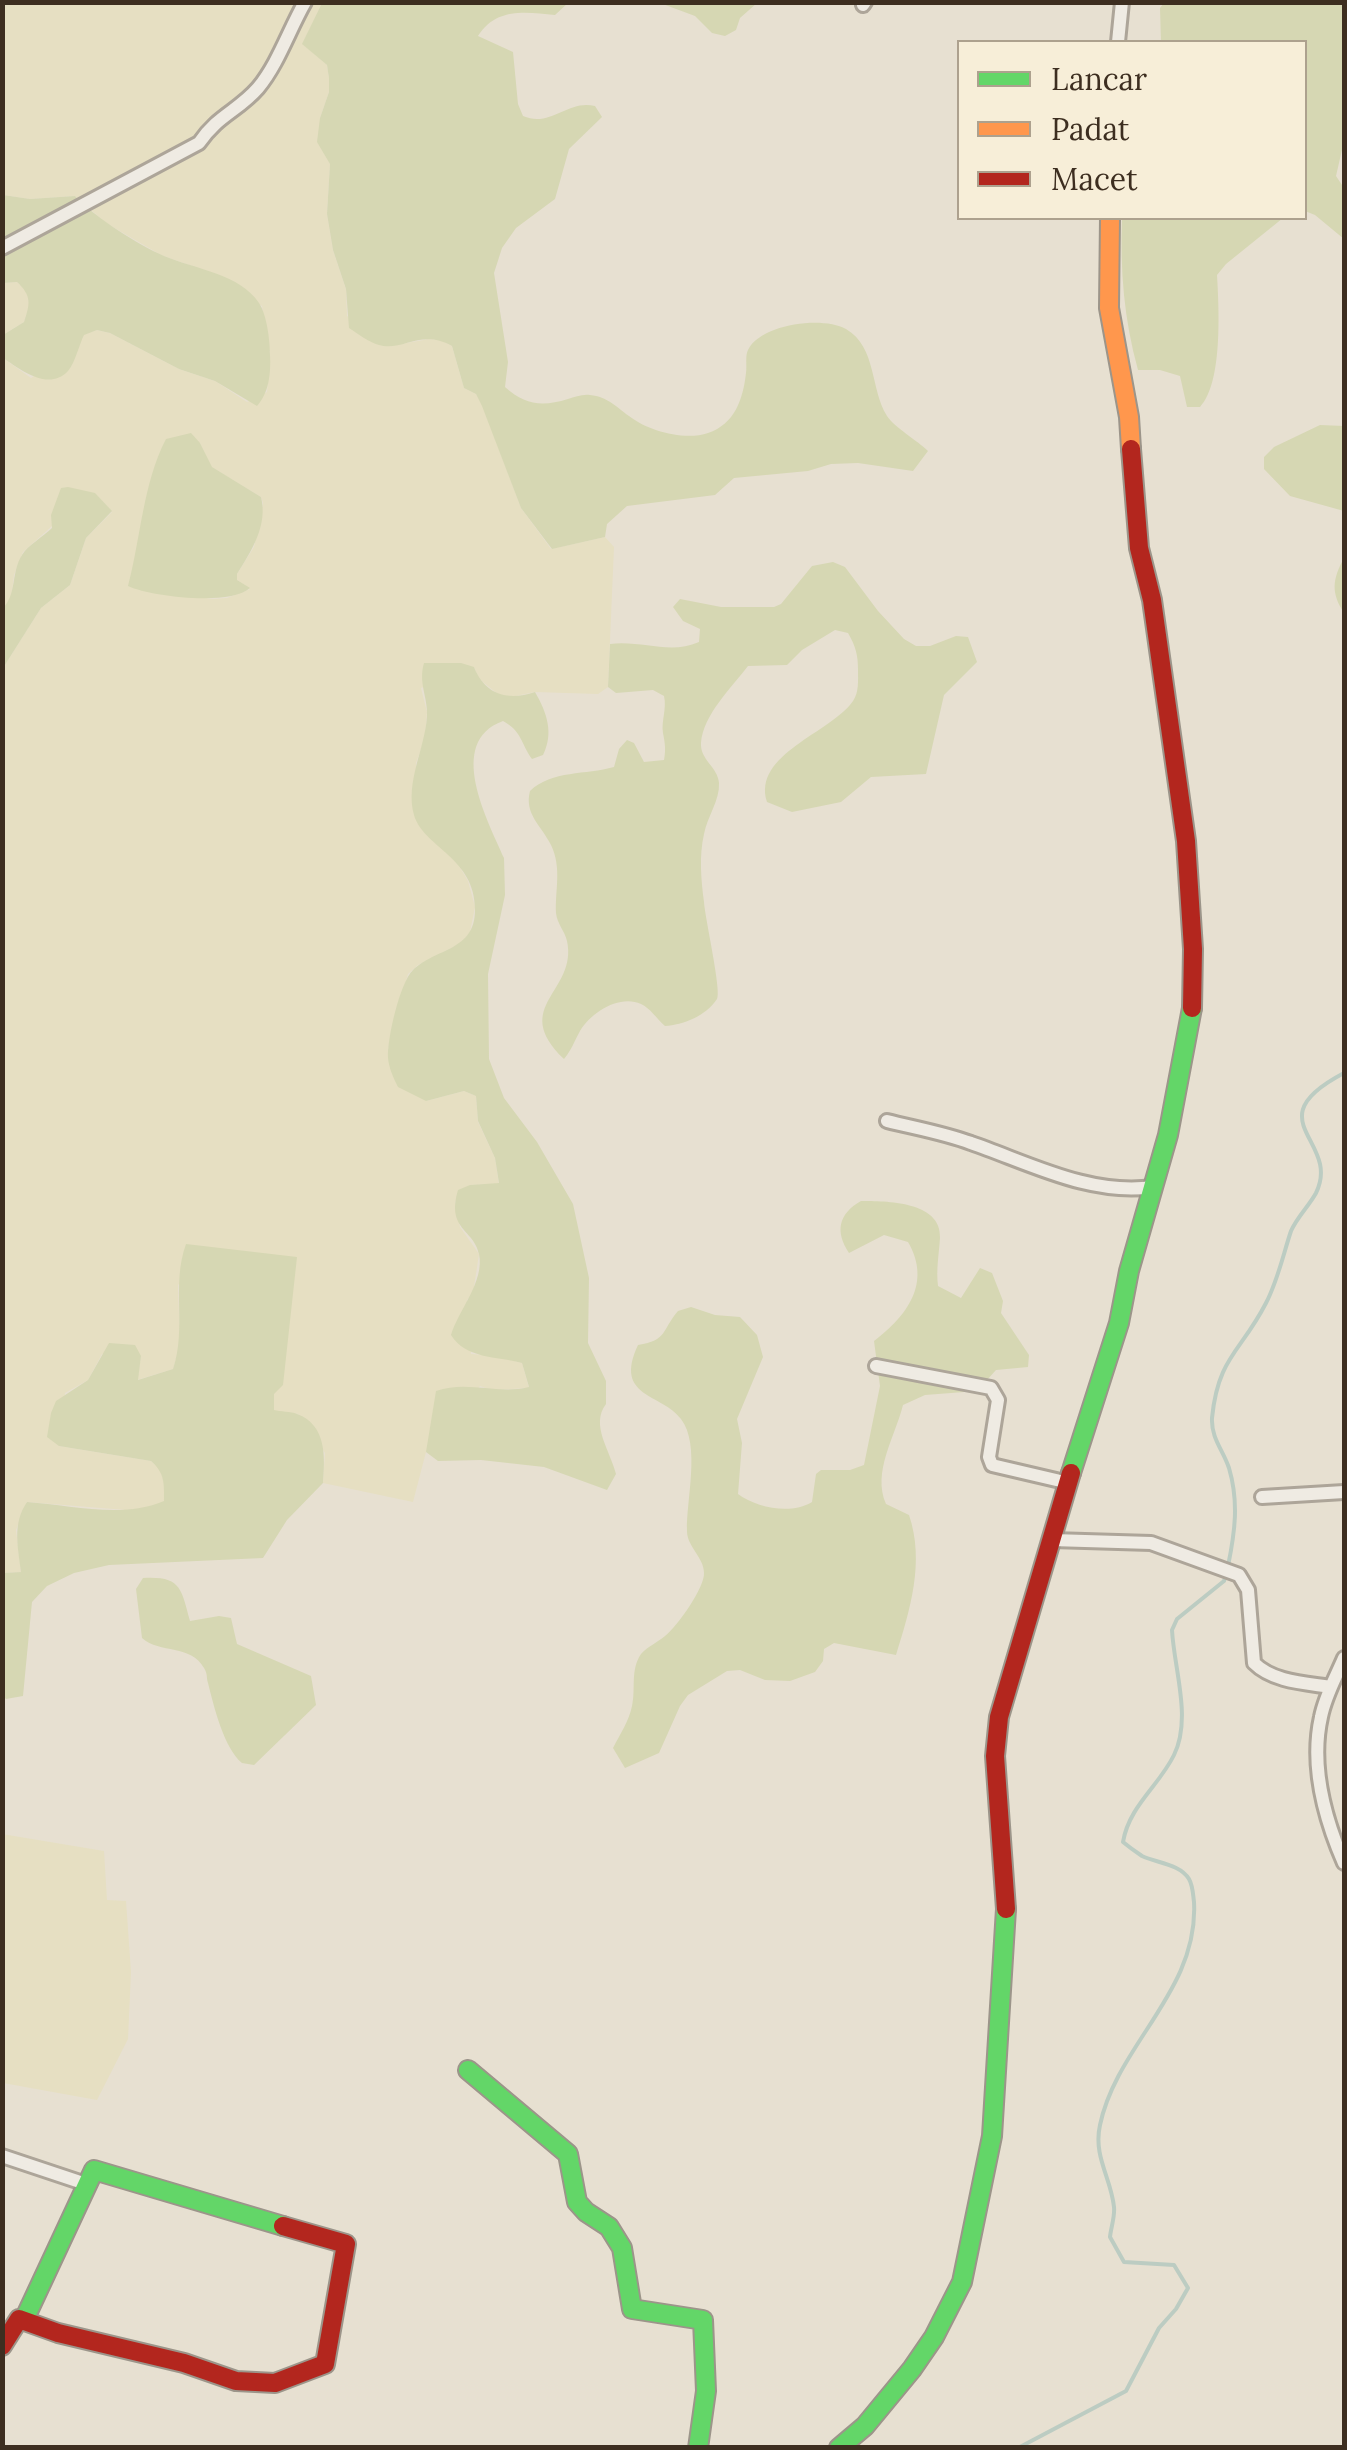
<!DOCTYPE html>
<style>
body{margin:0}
#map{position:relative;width:1347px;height:2450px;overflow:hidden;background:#e7e0d1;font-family:Lora,serif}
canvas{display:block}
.frame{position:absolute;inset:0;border:5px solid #3d2e20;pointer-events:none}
.legend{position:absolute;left:957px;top:40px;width:350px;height:180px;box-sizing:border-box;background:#f7eed8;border:2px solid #ada18e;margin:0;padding:12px 18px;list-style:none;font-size:30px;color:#3d2e20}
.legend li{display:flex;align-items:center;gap:20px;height:50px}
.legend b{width:50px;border:2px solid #ada18e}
</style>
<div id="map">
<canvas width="1347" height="2450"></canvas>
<div class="frame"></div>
<ul class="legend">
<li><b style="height:12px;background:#63d668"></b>Lancar</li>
<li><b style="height:12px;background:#ff974d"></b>Padat</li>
<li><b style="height:12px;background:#b3261e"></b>Macet</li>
</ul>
</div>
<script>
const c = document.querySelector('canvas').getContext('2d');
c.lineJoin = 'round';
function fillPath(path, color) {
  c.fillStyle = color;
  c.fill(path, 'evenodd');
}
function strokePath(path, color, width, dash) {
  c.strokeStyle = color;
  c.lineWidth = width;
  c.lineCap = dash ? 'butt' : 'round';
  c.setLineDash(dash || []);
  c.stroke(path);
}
const farmland = new Path2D(`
 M3,3h319l-19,41 24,21 2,13v14l-9,26 10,46 -3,50 6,36 13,39 1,27 43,30 39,-7 13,1 10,6 12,42 12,6 7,12 38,102 30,41 54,-12 9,10 -6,140 -10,7 -63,-2 -24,5 -12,-2 -20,-16 -5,-12 -53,21 6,24 -2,27 -9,24 4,63 38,38 10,17 7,26 -5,25 -7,10 -45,23 -10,9 -20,75 38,52 38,-10 12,5 2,26 17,36 4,26 -29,1 -15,17 5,25 19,27 -6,39 -6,7 4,54 26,2 25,7 7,25 -37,2 -12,-4 -54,66 -13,50 -90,-19 2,-30 -27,-39 -24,-3v-17l-96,-110 2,63 -7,22 -36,11 4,-24 -39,-2 -14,26 -23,13 -6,53 92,15 9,8 4,13v20l-15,6 -23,2 -99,-8 -11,28 5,42 -18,1v-905l38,-60 29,-23 16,-47 26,-26 -17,-18 -6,-1 -66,59 -9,23 -3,25 -8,8v-250l28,20 47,-31 6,-13 13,-4 13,3 69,36 36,12 32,21 20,-10 3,-38 -8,-48 -65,-38 -36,-13 -55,-32 -31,-27 -45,3 -27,-4zM200,443l11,24 50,30 2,6 -9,44 -17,27v6l13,9 -23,9 -14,1 -84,-13 12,-49z
 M17,282l10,9 3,13 -6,18 -21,13v-52z
 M2,1834l102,17 3,49 19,1 5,71 -3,67 -31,61 -94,-17z`);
const green = new Path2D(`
 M322,3h246l-13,12c-29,-3 -59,-8 -77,21l35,16 5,52 5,12c28,12 45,-17 72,-10l7,11 -33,32 -14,50 -39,29 -14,20 -8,25 14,89 -3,25c20,18 37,20 63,12 7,-2 14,-5 22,-4 18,2 25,11 39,21 19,15 56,25 79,17 27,-9 35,-34 38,-60 1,-7 -1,-18 2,-23 13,-26 74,-34 98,-21 31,18 24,60 41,87 7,11 31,25 41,35l-15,20 -55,-8 -27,1 -23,7 -74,7 -19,17 -88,11 -20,18 -2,13 -53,12 -31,-41 -39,-102 -6,-12 -12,-6 -12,-42c-31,-18 -50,6 -73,-1 -10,-3 -21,-11 -30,-17l-3,-39 -13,-39 -6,-36 3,-50 -13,-22 3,-24 9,-26v-14l-2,-13 -25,-21z
 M660,3h97l-17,15 -4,12 -11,6 -13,-3 -17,-17z
 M1164,3h180v138l-8,35 8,12v51l-29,-24 -10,-4 -1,-169h-143l-1,-34z
 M3,195l27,4 45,-3c21,22 62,48 89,60 31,13 76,18 95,47 8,12 11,38 11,52 1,18 -1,38 -13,51l-42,-25 -36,-12 -69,-36 -13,-3 -13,5c-5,10 -9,28 -16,36 -20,21 -48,-2 -65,-13v-23l21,-13c6,-18 8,-26 -7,-40l-14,1z
 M1122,218h161l-57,46 -9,11c2,33 6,108 -17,132h-13l-7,-31 -20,-6h-22c-14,-51 -18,-99 -16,-152z
 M1320,425l24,1v85l-54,-15 -26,-27v-12l10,-10z
 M191,433l9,10 12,24 49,30c7,28 -9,53 -24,77v6l13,8c-20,18 -98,9 -122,-2 13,-49 15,-103 38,-147z
 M68,487l27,6 17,18 -26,27 -16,47 -29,23 -38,60v-60c14,-14 8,-36 19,-53 6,-10 21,-18 30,-27l-1,-13 10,-27z
 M1344,558v55c-13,-20 -12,-33 0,-55z
 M833,562l12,5 33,44 26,28 12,7h14l26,-10 12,1 9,25 -33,33 -18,79 -55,3 -30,25 -49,10 -25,-10c-15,-48 64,-69 86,-101 6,-9 5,-20 5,-31 0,-15 -2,-23 -10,-37l-13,-3 -33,20 -15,15 -39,1c-16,21 -45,49 -47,77 -1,17 17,24 18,40 1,17 -12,34 -15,51 -5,22 -3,45 0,68 1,16 18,90 13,97 -11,17 -34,26 -52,27 -8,-7 -15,-18 -24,-22 -21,-10 -50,8 -61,27 -6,11 -8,18 -16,28 -55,-53 14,-67 3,-118 -2,-10 -10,-17 -11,-28 -1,-24 6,-45 -5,-68 -10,-20 -27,-31 -21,-54 22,-21 56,-16 84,-24l5,-18 8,-9 7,3 10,19 20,-2c2,-11 1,-16 -1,-27 -2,-12 4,-24 1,-37l-11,-6 -37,3 -8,-6 2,-43c32,-4 60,11 89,-2l1,-13 -17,-8 -10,-14 7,-8 41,8h53l7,-3 31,-38z
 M424,663h37l13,4c11,28 34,34 61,25 12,21 19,41 8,63l-11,4c-11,-15 -10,-28 -29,-38 -58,21 -15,100 1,137l1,37 -17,79 1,85 15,39 33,44 36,62 16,74 -1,65 18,38v23c-16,21 4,46 10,70l-9,16 -63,-23 -63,-7 -43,1 -12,-9 10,-61c32,-11 61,4 93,-4l-7,-24c-26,-7 -56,-4 -71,-28 7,-24 34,-54 28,-81 -5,-25 -33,-24 -21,-64l12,-5 29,-2 -4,-25 -17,-37 -2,-25 -12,-5 -38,10 -28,-14c-5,-10 -9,-19 -10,-29 -1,-19 12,-76 25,-88 23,-22 62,-19 62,-60 1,-52 -52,-63 -61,-95 -9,-33 11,-66 13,-99 1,-19 -9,-33 -3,-53z
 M861,1201c24,0 81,0 79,37 -1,16 -4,31 -2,48l23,12 19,-30 12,5 11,28 -2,12 28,42 -1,12 -32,3 -19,21 -52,4 -22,10c-8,32 -31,67 -17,99l23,11c16,47 1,95 -13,140l-62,-12 -10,6 -1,12 -8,11 -25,9 -25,-1 -25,-10 -13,1 -39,24 -8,11 -21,47 -34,15 -12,-20c7,-14 16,-27 19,-42 4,-17 -2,-36 9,-52 6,-7 17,-12 24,-18 12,-9 40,-49 39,-63 0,-16 -17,-26 -17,-42 -1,-30 14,-86 -6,-112 -19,-26 -68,-21 -43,-74 30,-5 23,-14 40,-34l13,-4 24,8 25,2 17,18 6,22 -26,62 5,24 -4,51c19,14 53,21 74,8l4,-28 5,-4h29l14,-5 16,-79 -6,-45c33,-25 58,-58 34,-99l-24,-7 -35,18c-14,-21 -11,-39 12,-52z
 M186,1244l111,13 -14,128 -9,9v16c6,2 17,1 23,4 30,11 28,44 26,69l-36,37 -24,38 -154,7 -35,8 -27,13 -15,16 -9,94 -17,3 -4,-4 1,-122 18,-1c-3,-25 -9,-48 6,-70 43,3 96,17 137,-1 0,-17 1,-28 -13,-40l-92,-15 -12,-9 4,-24 5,-12 32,-21 21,-37 26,2 6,11 -3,24 35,-11c14,-41 -2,-84 13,-125z
 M143,1578c38,-2 38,10 47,43l29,-5 12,2 6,26 74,32 5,29 -62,60 -12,-2c-18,-15 -28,-56 -34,-80 -2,-7 0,-8 -4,-15 -13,-24 -44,-14 -62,-30l-6,-49z`);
const stream = new Path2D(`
 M1228,1566c7,-34 11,-64 1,-98 -6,-18 -18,-30 -17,-50 6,-61 29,-66 54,-115 12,-23 17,-48 25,-72 6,-14 18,-25 25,-38 26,-53 -63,-72 28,-120
 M1018,2448l108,-57 33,-63 17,-19 12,-21 -14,-23 -50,-3 -14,-25c1,-10 5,-20 4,-30 -3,-29 -21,-51 -14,-82 17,-81 99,-134 94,-223 -1,-7 -1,-16 -5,-23 -9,-15 -32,-16 -47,-23 -6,-4 -13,-9 -19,-14 6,-36 36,-56 51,-87 18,-37 0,-86 -2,-125l5,-11 47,-38 2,-6`);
const street = new Path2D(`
 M863,5l2,-3
 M1118,42l4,-40
 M2,248l197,-105c19,-28 39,-32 59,-55 20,-24 31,-58 47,-86
 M887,1121c28,7 57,12 84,22 58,20 119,53 182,44
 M876,1366l115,22 7,12 -9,57 3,8 77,18
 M1262,1497l82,-5
 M1052,1540l99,3 88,32 9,15 6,73c19,19 51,20 77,24
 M1344,1658c-8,19 -19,38 -23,59 -11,49 3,100 23,146
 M2,2156l84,28`);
const fast = new Path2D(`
 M1071,1473l48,-150 10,-52 39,-136 24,-127
 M468,2070l100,84 9,48 9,10 23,15 13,21 10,61 71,11 3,71 -8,57
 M24,2320l70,-150 189,56
 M839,2448l26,-22 47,-57 22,-32 28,-55 30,-146 14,-227`);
const slow = new Path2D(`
 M1110,218l-1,90 20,109 2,32`);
const jam = new Path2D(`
 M1131,449l8,99 13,52 34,241 7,108 -1,59
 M1006,1909l-11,-153 4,-39 72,-244
 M2,2346l17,-27 39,14 126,30 52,18 39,2 50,-19 21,-120 -63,-18`);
fillPath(farmland, '#e6dfc2');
fillPath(green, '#d6d7b3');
strokePath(stream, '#bcccc2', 4);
strokePath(street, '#ada599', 18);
strokePath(fast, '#9c958a', 22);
strokePath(slow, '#9c958a', 22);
strokePath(jam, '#9c958a', 22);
strokePath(street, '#efebe3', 12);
strokePath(fast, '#63d668', 18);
strokePath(slow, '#ff974d', 18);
strokePath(jam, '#b3261e', 18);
</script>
